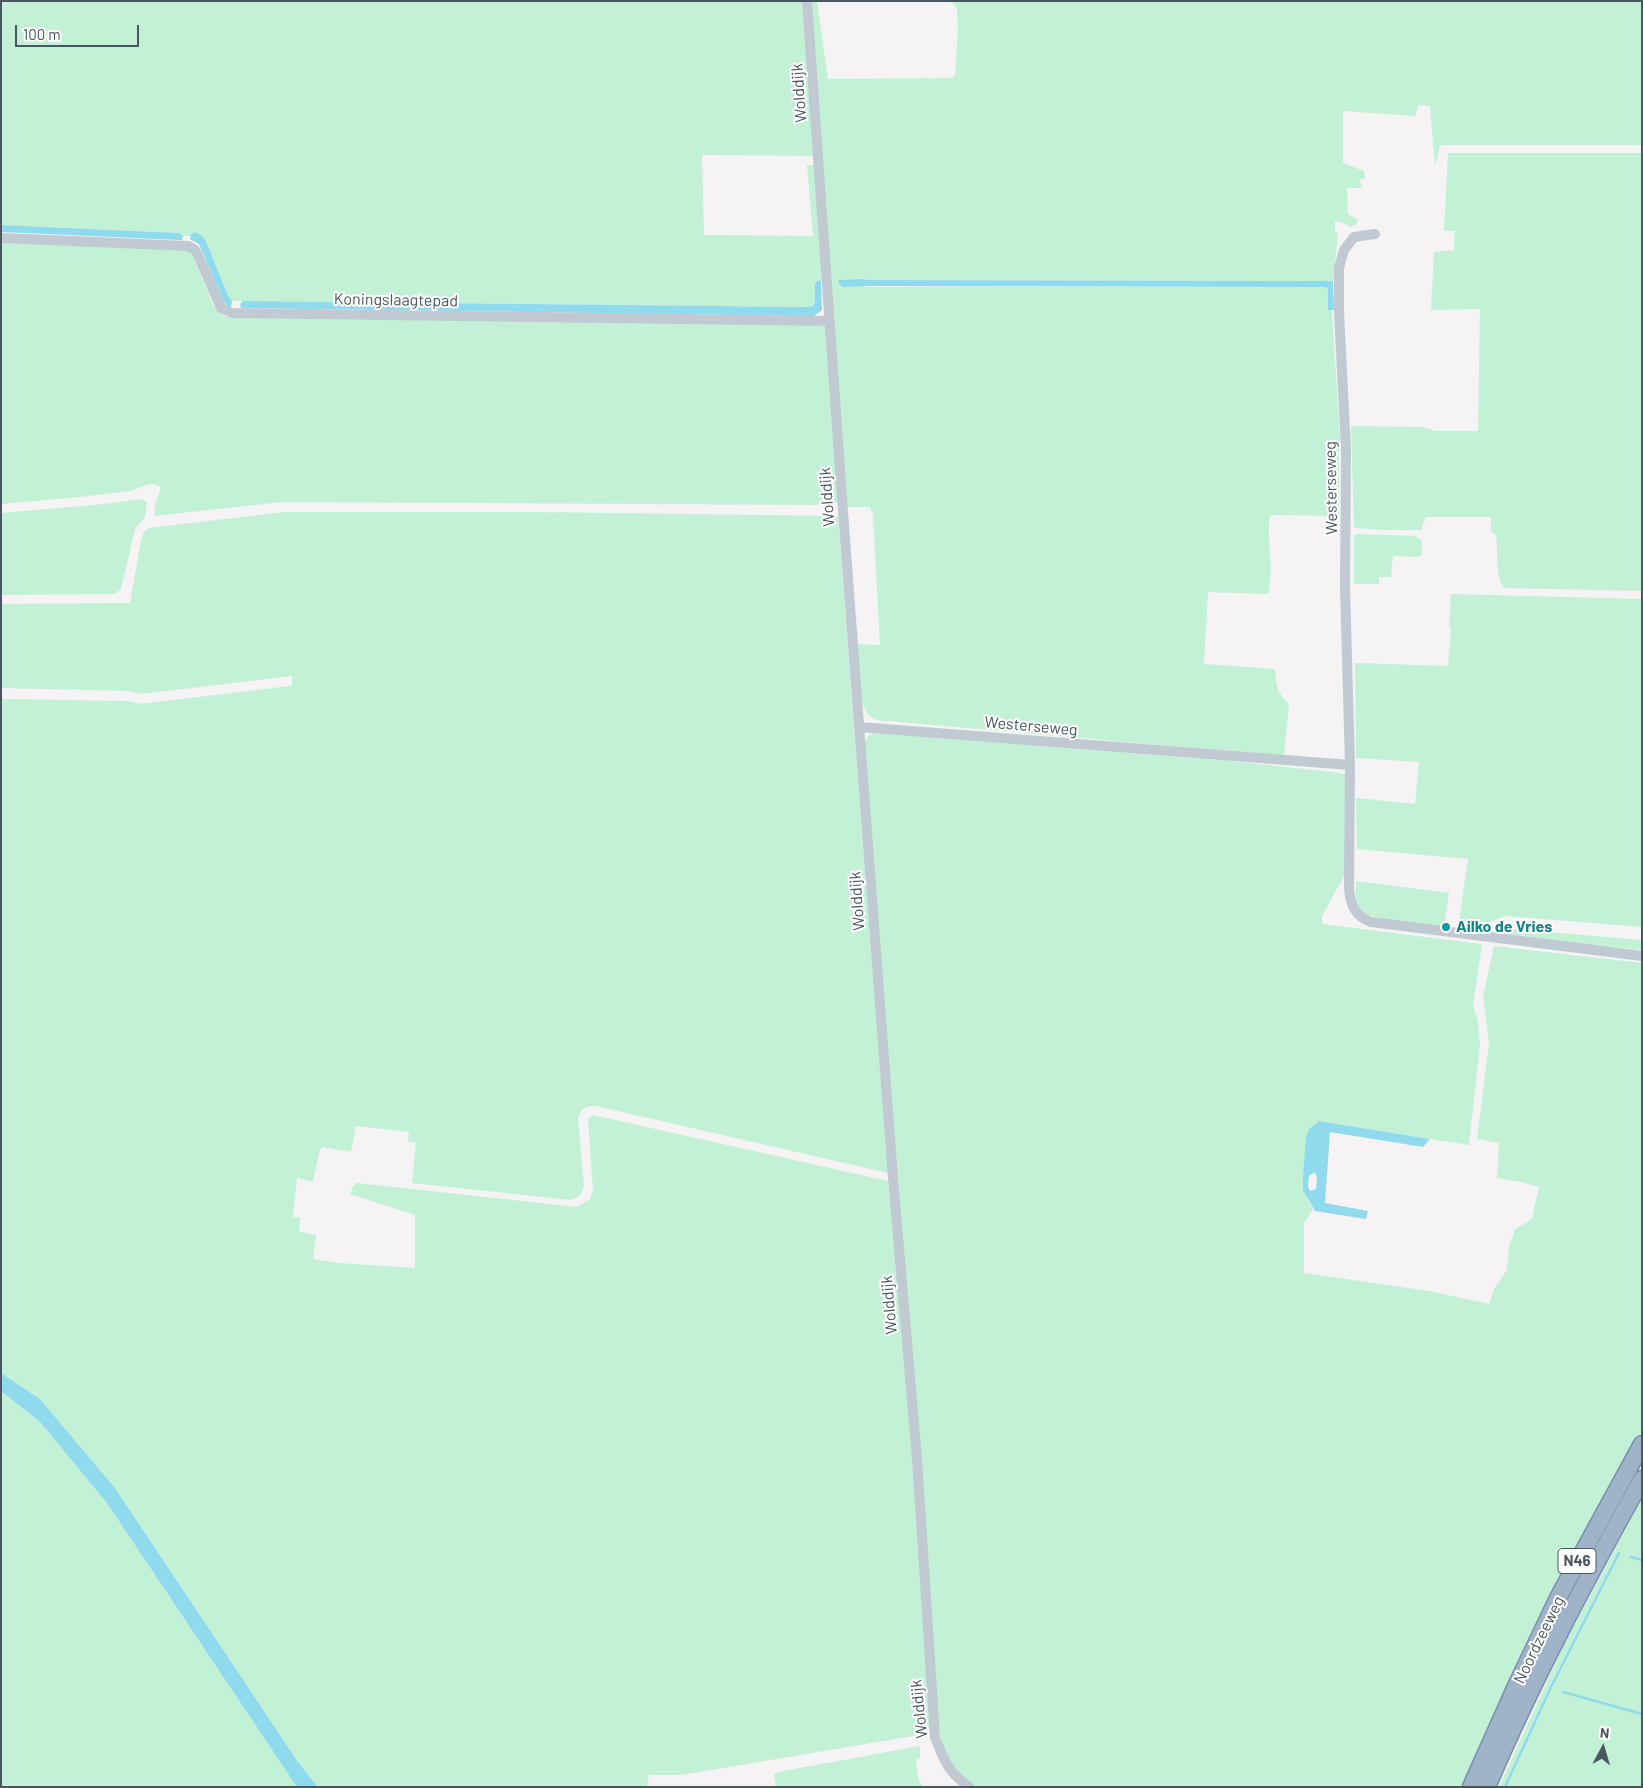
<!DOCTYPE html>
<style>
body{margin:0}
#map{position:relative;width:1643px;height:1788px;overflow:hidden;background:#f5f3f3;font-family:Barlow,sans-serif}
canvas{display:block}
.frame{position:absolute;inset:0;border:2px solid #4a5661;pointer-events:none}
.north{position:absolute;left:1578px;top:1723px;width:50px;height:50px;-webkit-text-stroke:4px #fff;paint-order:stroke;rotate:6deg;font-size:14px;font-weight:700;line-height:20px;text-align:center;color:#4a5661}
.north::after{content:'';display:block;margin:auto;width:18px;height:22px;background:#4a5661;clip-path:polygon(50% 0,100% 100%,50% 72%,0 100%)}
.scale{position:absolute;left:15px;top:25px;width:124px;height:22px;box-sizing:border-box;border:2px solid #4a5661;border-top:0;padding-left:6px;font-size:15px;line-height:18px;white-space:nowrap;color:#4a5661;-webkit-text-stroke:4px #fff;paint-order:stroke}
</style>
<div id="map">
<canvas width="1643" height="1788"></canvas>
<div class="frame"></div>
<div class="north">N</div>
<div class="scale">100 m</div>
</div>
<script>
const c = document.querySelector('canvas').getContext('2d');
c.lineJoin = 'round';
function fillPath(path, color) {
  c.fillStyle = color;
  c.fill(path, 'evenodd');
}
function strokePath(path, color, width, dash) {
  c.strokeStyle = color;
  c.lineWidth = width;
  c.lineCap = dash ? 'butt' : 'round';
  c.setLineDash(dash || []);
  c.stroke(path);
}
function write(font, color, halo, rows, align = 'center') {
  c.font = font + ' Barlow,sans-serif';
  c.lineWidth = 4;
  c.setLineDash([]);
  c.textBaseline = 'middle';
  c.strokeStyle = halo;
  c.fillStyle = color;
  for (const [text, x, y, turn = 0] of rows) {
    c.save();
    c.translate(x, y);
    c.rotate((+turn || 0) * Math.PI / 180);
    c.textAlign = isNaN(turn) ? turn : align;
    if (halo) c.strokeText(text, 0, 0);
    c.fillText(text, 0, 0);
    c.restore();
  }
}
const green = new Path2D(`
 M1,1h802l11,155 -112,-1 2,80 109,1 -6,-71h8l6,93v23l-5,-1 -1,3v19l-2,4 -4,1 -572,-6h-5l-4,-4 -22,-56 -10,-9 -4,1 -2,3h-7l-4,-3 -178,-8z
 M810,1h7l11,78 124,-1 3,-3 3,-45 -1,-22 -7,-7h692v144h-200l-2,1 -5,20 -5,-60 -11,-1 -4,11 -72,-5v52l21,8 1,7 -5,2 2,8h-15l1,26 10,6 -2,5 -6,2 -9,-5 -6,-1v9l3,4 -5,47 -463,-1 -7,-1 2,8h460l3,2v20l4,2 8,128 -1,12v65l-69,-1c-4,26 5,53 -2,79l-60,-2 -4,72 71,5c1,15 2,24 14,35l-5,52 -396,-35c-5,0 -12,0 -15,-3 -18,-11 -15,-54 -17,-74l24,1 -7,-130 -3,-8h-23z
 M1448,153h194v438l-138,-3c-10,-16 -5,-35 -8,-53l-5,-4v-14h-65l-5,13h-35l-32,-2 -3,-102 72,1 12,4h43l2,-122 -49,1 3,-58 20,-2 1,-19h-11z
 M1,240l184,9 6,3 23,55 10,9 14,2 588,7 12,177 -10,3 -546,-3 -128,14 2,-14 5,-14c-9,-10 -22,2 -32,3 -42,6 -85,9 -128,13z
 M141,499l6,3 -2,15 -10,12 -14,60 -6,5 -114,1v-82l103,-9z
 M285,512h253l298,4 2,1 50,656 -292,-67c-10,0 -15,2 -18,12l6,69c-3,8 -5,11 -14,13l-158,-17 4,-40 -8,-1 1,-10 -53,-6 -5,26 -28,-5 -3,2 -7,33 -16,-4 -4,39 7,1 -1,14 17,3 -3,24 25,4 77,5v-53l-65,-21 3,-8 4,-3 220,24 13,-8 3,-9 -5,-71 5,-4 295,66 19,196 23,350 -5,7 -244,41h-32l-2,12h-329l-20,-25 -183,-274 -75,-89 -39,-26v-674l128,2 11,3 150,-18 2,-1v-9l-151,18 -12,-3 -128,-3v-84l129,-1 11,-63 3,-8 5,-4z
 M1357,534l58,2 7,5v14l-5,2 -24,-1 -2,21h-12v7h-25v-48z
 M1451,594l191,5v328l-137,-11 -34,14 -13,-1 10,-70 -111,-10 -1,-51 59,6 4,-42 -63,-4 -1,-95 93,3 3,-38 -2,-1z
 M875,733l355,28 111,12 4,2 1,4 -1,95 -23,42v8l159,20 1,1 -9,60 5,15 2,25 -11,100 -150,-24 -13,16 2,63 5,9 -9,14v50l125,18 60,13 5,-15 13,-19 2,-23 6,-18 17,-10 7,-32 -22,-6 -20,-3 2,-35 -22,-4 12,-96 -6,-46 11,-51 148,17v468l-110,205 -33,67 -37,84h-486c-26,-16 -30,-32 -38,-60l-74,-984 5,-8z
 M1356,881l93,12 -5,34c-16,-2 -77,-6 -85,-18 -5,-8 -3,-19 -3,-28z
 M1512,929l130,11v10l-69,-7 -61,-9z
 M1,1391l39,31 67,81 191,284h-297z
 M1642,1498v289h-143l63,-138z
 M920,1746v12l-4,2c1,10 1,19 7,27h-147l-2,-12 4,-3z`);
const water = new Path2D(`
 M1,225l178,8 4,3 -1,4h-3l-178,-8z
 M195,232l7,4 4,5 22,55 4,5 -1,6 -5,-2 -3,-5 -24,-56 -9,-5 1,-5z
 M863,279l7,1 463,1 1,29h-6v-21l-3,-2 -455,-1 -27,1 -5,-4 1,-3z
 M818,280l3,1 1,29 -8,6h-6l-567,-8 -1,-4 3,-3 566,6 4,-1 2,-4v-19z
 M1319,1121l111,18 -7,8 -93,-15 -5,71 43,8 -2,8 -51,-8 -12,-21v-13l3,-40 3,-8zM1313,1173l3,1 1,4 -1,11 -6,2 -2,-5 1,-10z
 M1,1373l39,26 75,89 183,274 20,25h-20l-3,-3 -188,-281 -67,-81 -39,-31z`);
const stream = new Path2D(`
 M1631,1557l11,3
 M1563,1692l79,22
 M1505,1787l46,-100 68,-134`);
const minor = new Path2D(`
 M807,1l36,511 50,666 24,281 18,278c10,25 12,34 34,50
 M1375,234l-21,3 -10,13 -5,18v44l7,138 -1,137 5,178 -1,123c1,17 6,28 22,34l271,34
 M1,238l187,8 6,3 3,4 24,55 11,5 598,8
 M859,727l491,38`);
const trunk = new Path2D(`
 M1471,1787l47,-105 40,-84 84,-154
 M1487,1787c45,-106 99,-207 155,-308`);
const markers = [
 [1446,927,5,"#0f9aa8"]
];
const shields = [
 [1577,1561,38]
];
const shieldNames = [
 ["N46",1577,1561]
];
const streetNames = [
 ["Wolddijk",799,93,-94],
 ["Koningslaagtepad",396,300,1],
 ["Westerseweg",1331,488,-91],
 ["Wolddijk",827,497,-94],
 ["Westerseweg",1031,726,5],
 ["Wolddijk",857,901,-94],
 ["Wolddijk",889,1305,-95],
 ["Noordzeeweg",1539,1640,-64],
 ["Wolddijk",919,1709,-96]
];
const cultureNames = [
 ["Ailko de Vries",1456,927]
];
fillPath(green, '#c3f1d5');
fillPath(water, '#90daee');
strokePath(stream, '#90daee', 2.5);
strokePath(trunk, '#7690ad', 19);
strokePath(minor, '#c1cad2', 10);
strokePath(trunk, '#9fb4c9', 16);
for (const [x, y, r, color] of markers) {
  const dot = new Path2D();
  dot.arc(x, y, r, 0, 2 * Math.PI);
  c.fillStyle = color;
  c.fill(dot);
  strokePath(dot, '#fff', 2);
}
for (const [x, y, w] of shields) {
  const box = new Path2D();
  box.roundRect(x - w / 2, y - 12.5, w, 25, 4);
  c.fillStyle = '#fff';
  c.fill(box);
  strokePath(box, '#4a5661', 1);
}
write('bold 15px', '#4a5661', null, shieldNames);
write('16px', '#4a5661', '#fff', streetNames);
write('bold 16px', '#0d838f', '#fff', cultureNames, 'left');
</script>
